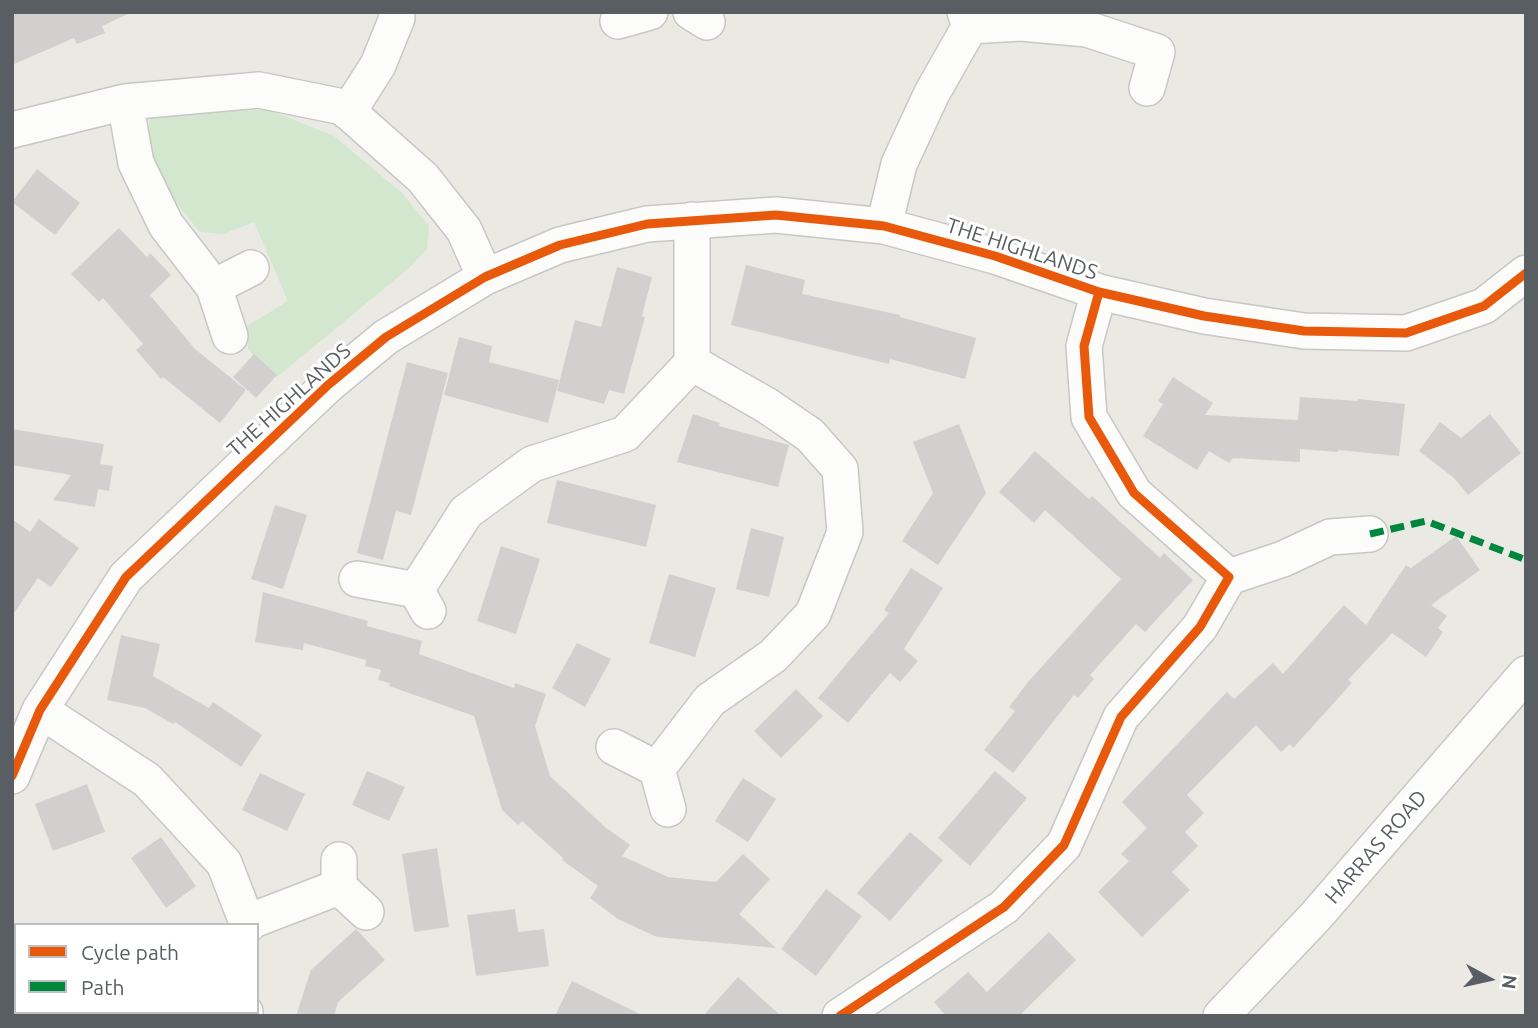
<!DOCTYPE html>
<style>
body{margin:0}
#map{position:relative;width:1538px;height:1028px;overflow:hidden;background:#eae9e4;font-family:Ubuntu,sans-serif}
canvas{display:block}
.frame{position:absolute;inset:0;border:14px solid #595e62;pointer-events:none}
.legend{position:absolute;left:14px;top:923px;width:245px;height:91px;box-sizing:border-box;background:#fff;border:2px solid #bdbfc0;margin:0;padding:9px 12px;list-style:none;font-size:21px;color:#595e62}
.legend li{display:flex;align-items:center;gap:14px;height:35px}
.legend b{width:35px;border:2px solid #bdbfc0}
.north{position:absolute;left:1454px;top:944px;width:70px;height:70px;-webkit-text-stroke:5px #fff;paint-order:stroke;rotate:98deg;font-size:19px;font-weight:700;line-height:28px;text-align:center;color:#595e62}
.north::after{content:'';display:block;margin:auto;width:24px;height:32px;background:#595e62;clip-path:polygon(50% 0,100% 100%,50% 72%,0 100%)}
</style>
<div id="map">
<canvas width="1538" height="1028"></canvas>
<div class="frame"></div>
<ul class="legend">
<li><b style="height:9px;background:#e8590c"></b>Cycle path</li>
<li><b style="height:9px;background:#00873e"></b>Path</li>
</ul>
<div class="north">N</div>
</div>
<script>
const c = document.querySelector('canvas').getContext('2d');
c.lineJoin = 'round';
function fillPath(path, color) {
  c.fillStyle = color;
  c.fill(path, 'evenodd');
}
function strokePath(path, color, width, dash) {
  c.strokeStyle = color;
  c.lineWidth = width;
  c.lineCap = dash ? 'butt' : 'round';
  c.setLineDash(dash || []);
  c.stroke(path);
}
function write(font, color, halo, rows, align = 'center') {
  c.font = font + ' Ubuntu,sans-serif';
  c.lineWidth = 6;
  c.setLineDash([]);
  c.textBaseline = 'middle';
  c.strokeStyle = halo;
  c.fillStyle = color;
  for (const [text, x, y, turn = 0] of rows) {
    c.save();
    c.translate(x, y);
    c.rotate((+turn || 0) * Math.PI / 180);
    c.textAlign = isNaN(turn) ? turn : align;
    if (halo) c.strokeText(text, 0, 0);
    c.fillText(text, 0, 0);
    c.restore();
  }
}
const green = new Path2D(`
 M269,110l65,26 68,57 27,33 -2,23 -18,19 -132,109 -29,-27 -2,-23 42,-26 -34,-79 -31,12 -23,-2 -35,-43 -17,-44 2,-33z`);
const building = new Path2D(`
 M12,12h120l-30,14 3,7 -28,11 -3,-6 -62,27z
 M37,169l43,34 -25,32 -43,-33z
 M119,228l28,29 3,-4 21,22 -21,20 45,54 51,41 -26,33 -57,-46 -2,2 -25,-29 7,-6 -40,-46 -4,4 -28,-28z
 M746,265l59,15 -3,14 98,21v2l76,21 -11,41 -75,-20 -1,5 -158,-39z
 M617,267l35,10 -10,39 3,1 -21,77 -15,-4 -5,14 -47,-13 18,-71 26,7z
 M459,337l33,9 -3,16 70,18 -11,43 -104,-28z
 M254,354l23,21 -21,23 -23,-21z
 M407,362l41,11 -37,142 -15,-4 -13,49 -26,-7z
 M1173,377l40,26 -8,12 93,5 2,-23 58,4v-2l47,5 -6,52 -61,-6v2l-38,-3v13l-67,-4 -4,5 -20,-12 -12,19 -54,-34 20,-32 -5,-3z
 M693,414l27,9 -1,3 70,19 -11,42 -101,-25z
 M1490,414l31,39 -53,42 -14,-17 -35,-27 21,-29 21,16z
 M959,424l27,69 -48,72 -36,-24 31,-48 -20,-51z
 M12,429l92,15 -4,20 13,2 -4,25 -11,-2 -3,18 -42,-7 18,-25 -59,-10z
 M1035,451l54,48 3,-3 68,62 4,-5 29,27 -48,52 -9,-8 -46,51 4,4 -16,19 -4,-3 -61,78 -29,-23 31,-39 -6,-4 19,-25 93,-103 -76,-69 -11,13 -35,-31z
 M557,480l99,25 -10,42 -99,-24z
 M275,505l32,10 -24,74 -32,-10z
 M12,519l18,13 9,-13 40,29 -28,39 -13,-9 -26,38z
 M751,528l33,9 -15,60 -33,-8z
 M1456,536l24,34 -49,35 16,11 -9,12 5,4 -17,25 -34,-24 -44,47 4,3 -59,65 -3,-4 -9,8 -25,-27 -69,70 17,18 -19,19 13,14 -26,26 18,18 -48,47 -44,-45 31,-31 -8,-7 26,-26 -25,-26 105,-110 7,7 39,-36 10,11 61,-69 22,20 40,-60 5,3z
 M501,546l39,13 -24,75 -39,-13z
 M911,568l32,20 -39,61 14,12 -18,21 -10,-9 -42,50 -30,-25 71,-85 -5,-3z
 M669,574l47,14 -21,69 -46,-14z
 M263,592l105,29 -1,5 55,15 -3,13 95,34 1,-5 31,11 -11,32 15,50 55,51 25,18 -8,11 46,21 48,5 27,-28 27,25 -31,35 37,34 -119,-11 -39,-18 -28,-21 8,-12 -36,-26 1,-2 -41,-37 -4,4 -16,-15 -28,-94 -85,-30 1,-3 -12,-3 3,-10 -16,-4 1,-6 -62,-17 -1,7 -48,-8z
 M121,635l39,9 -7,32 56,32 4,-6 49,33 -21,32 -66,-45 -2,2 -28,-16 -38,-8z
 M577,643l34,16 -26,48 -33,-19z
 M796,689l27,27 -42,42 -27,-27z
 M367,771l38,16 -16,34 -37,-16z
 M995,771l32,27 -57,68 -32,-28z
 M260,773l45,21 -18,37 -45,-21z
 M743,778l33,21 -28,43 -33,-21z
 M87,784l18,48 -52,19 -18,-47z
 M910,832l33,28 -53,61 -33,-28z
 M161,837l35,49 -30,22 -35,-50z
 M437,848l12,79 -35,5 -12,-78z
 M826,889l36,27 -46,60 -35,-27z
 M515,909l3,23 26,-3 5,37 -73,10 -9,-61z
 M356,929l29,31 -47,42 -4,14h-38l15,-46z
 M1049,932l27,28 -57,56h-73l-12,-14 34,-30 19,20z
 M738,977l43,39h-78z
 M572,981l72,35h-89z`);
const minor = new Path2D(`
 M691,12l16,10
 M618,21l32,-9
 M970,26l51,-3 66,6 70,23 -10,36
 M125,102l11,61 30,62 48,62 16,49
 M348,112l30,-47 19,-47 -1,-6
 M12,130l113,-28 134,-12 84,17 80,71 41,52 21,47
 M884,226l15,-62 33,-71 38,-67 -5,-14
 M214,287l37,-19
 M1229,577l54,-18 47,-22 40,-3
 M357,579l59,11
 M428,611l-12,-21 50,-78 66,-48 93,-30 67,-71v-143
 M40,710l107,70 77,83 24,62
 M614,747l43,22
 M12,776l28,-66 86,-133 202,-192 58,-48 99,-60 75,-32 87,-21 129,-9 108,11 111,30 104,36 105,24 100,15 102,2 78,-27 42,-33
 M668,809l-11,-40 53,-69 63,-44 40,-42 32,-82 -5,-63 -30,-34 -44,-30 -74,-42
 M339,860v27l27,25
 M248,922l91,-35
 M245,1016v-4
 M840,1016l164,-109 60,-62 57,-128 79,-90 29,-50 -95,-84 -45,-76 -5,-71 15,-54
 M1221,1016l94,-99 211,-243`);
const quiet = new Path2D(`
 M1370,534l56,-13 100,39`);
const cycleway = new Path2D(`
 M12,776l28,-66 86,-133 202,-192 58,-48 99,-60 75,-32 87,-21 129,-9 108,11 111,30 104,36 105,24 100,15 102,2 78,-27 42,-33
 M840,1016l164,-109 60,-62 57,-128 79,-90 29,-50 -95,-84 -45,-76 -5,-71 15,-54`);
const streetNames = [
 ["THE HIGHLANDS",1022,249,18],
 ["THE HIGHLANDS",289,400,-42],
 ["HARRAS ROAD",1376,847,-49]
];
fillPath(green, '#d2e7ce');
fillPath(building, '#d2d0ce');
strokePath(minor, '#c7c7c6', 38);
strokePath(minor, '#fcfcfb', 35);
strokePath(quiet, '#00873e', 7, [14, 7]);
strokePath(cycleway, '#e8590c', 9);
write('21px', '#595e62', '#fff', streetNames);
</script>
